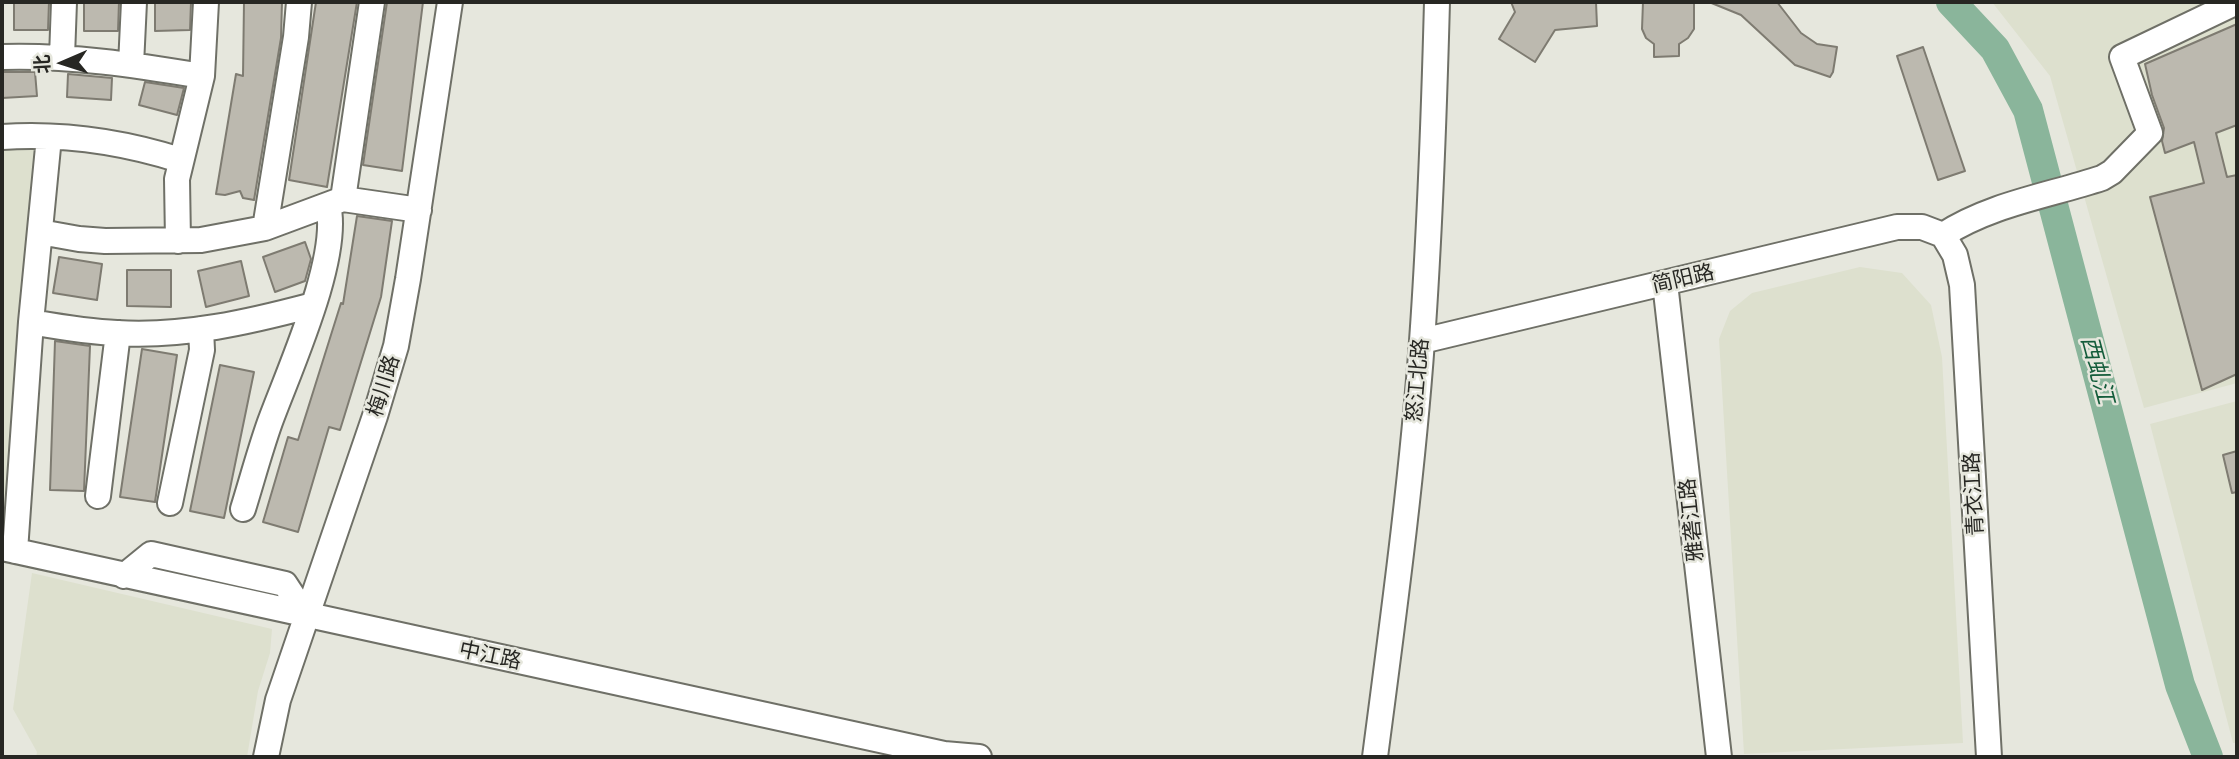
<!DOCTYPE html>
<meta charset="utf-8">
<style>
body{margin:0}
#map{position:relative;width:2239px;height:759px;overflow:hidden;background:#e6e7dd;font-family:Quicksand,"Noto Sans SC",sans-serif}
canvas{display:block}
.frame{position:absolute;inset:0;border:4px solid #272723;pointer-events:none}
.north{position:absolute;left:28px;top:28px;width:70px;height:70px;-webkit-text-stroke:5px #e6e7dd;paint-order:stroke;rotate:267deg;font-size:19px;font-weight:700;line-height:28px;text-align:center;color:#272723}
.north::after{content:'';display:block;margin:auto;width:24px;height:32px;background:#272723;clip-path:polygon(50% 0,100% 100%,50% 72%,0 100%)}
</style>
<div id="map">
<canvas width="2239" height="759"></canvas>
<div class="frame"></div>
<div class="north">北</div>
</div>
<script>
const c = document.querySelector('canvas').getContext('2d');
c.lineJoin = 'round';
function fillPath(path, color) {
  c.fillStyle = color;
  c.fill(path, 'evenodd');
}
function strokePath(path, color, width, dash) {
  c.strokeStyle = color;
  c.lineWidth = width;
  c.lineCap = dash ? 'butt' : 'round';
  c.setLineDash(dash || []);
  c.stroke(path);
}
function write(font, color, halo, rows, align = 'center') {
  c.font = font + ' Quicksand,"Noto Sans SC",sans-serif';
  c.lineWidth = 5;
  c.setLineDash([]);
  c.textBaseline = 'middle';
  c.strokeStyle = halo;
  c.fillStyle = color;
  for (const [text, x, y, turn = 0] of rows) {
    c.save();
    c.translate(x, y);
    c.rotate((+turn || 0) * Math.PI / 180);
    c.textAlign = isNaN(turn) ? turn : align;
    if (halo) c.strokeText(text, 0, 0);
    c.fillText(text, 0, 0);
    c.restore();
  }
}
const built = new Path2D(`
 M1992,2h245v381l-93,25 -94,-332z
 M28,140l11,16 -30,361 -7,-1v-373z
 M1860,267l42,6 29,32 11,52 21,386 -219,11 -25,-415 11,-28 22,-18z
 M2237,401v342h-4l-83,-319z
 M32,573l240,56 -2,24 -12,38 -11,66h-211l1,-5 -24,-43z`);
const river = new Path2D(`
 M1951,2l44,47 33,61 152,575 28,72`);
const building = new Path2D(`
 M14,2h35l-1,28h-34z
 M84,2h35l-1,29h-34z
 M155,2h36l-1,28 -35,1z
 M244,2h38l-1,36 -27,162 -11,-2 -3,-7 -15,4 -9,-1 20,-120 7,2z
 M316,2h41l-30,185 -38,-7z
 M387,2h36l-21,169 -39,-6z
 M1511,2h85l1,24 -42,4 -20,32 -36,-23 16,-27z
 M1643,2h51v27l-6,9 -9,6v12l-25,1v-13l-8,-6 -4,-9z
 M1709,2h68l24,31 16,11 20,3 -4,25 -3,5 -35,-12 -54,-50z
 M2237,24v101l-21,8 11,44 10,-2v199l-35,16 -52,-193 54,-14 -10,-41 -29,11 -3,-12 2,-13 -12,-33 -7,-31z
 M1923,47l42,124 -27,9 -41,-124z
 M2,72h33l2,24 -35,2z
 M68,74l44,4 -1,22 -44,-3z
 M145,82l39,6 -7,27 -38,-10z
 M357,216l35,5 -11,76 -41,133 -11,-3 -31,105 -35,-10 25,-85 10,3 43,-137 2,1z
 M305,242l6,17 -6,22 -30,11 -12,-35z
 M59,257l43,7 -5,36 -44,-7z
 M241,261l8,35 -43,11 -8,-36z
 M127,270h44v37l-44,-1z
 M55,341l35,5 -6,145 -34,-1z
 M142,349l35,6 -22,147 -35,-5z
 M220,365l34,7 -30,146 -34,-7z
 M2237,451v41l-5,1 -9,-38z`);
const minor = new Path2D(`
 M2,57c68,-2 133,8 200,19
 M62,57l2,-55
 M131,65l3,-63
 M2,137c60,-4 121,5 178,23
 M343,199l29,-197
 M265,228l31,-191 3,-35
 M40,232l39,7 26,2 96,-1 64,-12 78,-29 76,11
 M1943,235l12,20 7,30 27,472
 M1943,235c48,-31 104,-39 159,-57l10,-6 38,-39 -28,-76 115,-55
 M178,241l-1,-62 25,-103 4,-74
 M1665,283l54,474
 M31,322c29,5 57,10 86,11 67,4 132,-11 196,-28
 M1422,341l475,-114h25l21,8
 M98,496l20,-163
 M170,503l32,-153 -1,-21
 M243,509c9,-29 17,-59 27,-87 19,-52 71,-165 58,-217
 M2,548l942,206 35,3
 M15,551l16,-229 18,-185
 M124,576l27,-22 134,30 21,32
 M266,757l12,-57 97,-284 21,-70 12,-67 42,-277
 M1375,757c18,-138 37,-277 47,-416 8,-113 12,-226 15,-339`);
const streetNames = [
 ["简阳路",1683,279,-13],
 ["怒江北路",1418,380,-85],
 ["梅川路",384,386,-73],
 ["青衣江路",1974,494,-93],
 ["雅砻江路",1692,520,-96],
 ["中江路",490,656,12]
];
const waterNames = [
 ["西虬江",2097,370,75]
];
fillPath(built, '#dde0ce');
strokePath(river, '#8ab59b', 30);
fillPath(building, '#bcb9af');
strokePath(building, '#7e7b71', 2);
strokePath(minor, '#6f7067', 28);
strokePath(minor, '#fff', 24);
write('21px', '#272723', '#e6e7dd', streetNames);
write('italic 23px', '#135c3a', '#e6e7dd', waterNames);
</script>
